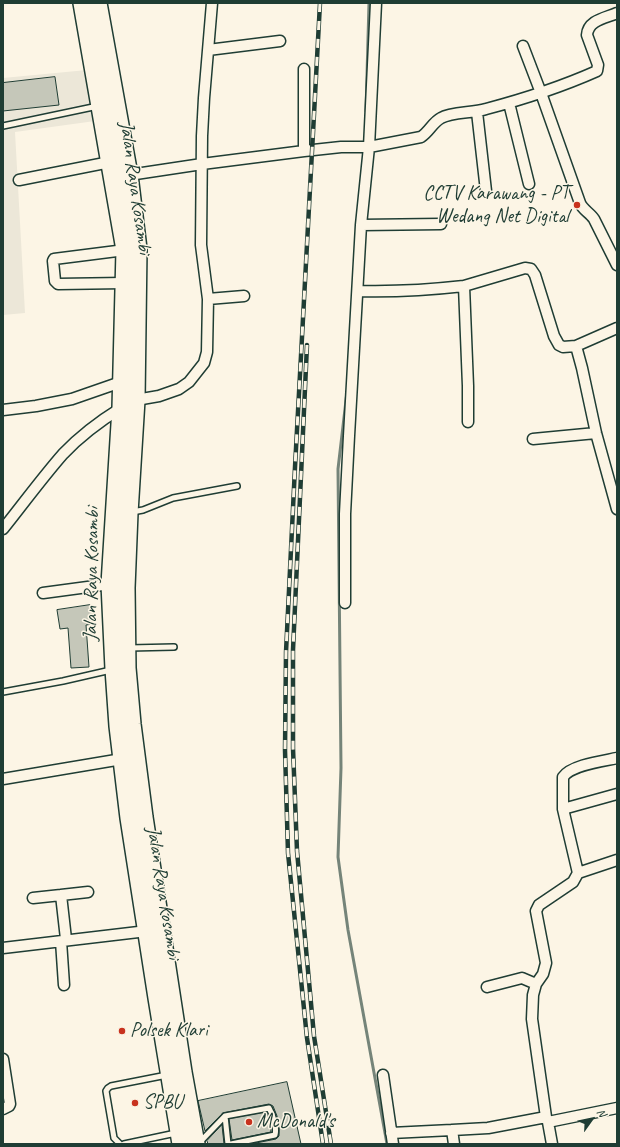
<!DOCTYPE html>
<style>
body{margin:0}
#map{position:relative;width:620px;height:1147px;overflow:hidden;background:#fcf5e5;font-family:Caveat,sans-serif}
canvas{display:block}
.frame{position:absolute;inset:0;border:4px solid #1f3d34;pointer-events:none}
.north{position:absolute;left:572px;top:1099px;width:40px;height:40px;-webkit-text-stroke:3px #fcf5e5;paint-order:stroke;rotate:57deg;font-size:11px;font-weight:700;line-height:16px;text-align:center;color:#1f3d34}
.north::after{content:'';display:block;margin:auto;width:14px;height:18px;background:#1f3d34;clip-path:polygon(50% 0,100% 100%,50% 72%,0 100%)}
</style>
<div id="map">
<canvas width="620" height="1147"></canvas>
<div class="frame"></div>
<div class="north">N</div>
</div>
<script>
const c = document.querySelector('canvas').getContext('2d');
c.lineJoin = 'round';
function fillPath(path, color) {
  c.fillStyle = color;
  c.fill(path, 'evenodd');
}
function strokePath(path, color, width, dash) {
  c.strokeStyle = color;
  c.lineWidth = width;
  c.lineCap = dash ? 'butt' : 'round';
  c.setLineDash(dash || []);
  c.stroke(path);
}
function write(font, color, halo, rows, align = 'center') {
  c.font = font + ' Caveat,sans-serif';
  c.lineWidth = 3;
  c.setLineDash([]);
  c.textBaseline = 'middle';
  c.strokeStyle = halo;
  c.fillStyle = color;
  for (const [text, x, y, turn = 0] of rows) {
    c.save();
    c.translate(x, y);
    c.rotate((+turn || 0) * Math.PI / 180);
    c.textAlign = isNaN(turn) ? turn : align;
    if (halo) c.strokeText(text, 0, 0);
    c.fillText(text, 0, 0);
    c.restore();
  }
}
const built = new Path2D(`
 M87,70l8,51 -80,11 10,181 -22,2v-237z`);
const stream = new Path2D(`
 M366,111l3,-108
 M347,392l-9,77 3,299 -3,89 10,73 39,214`);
const building = new Path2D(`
 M55,77l4,28 -56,6v-28z
 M90,605l4,9 -1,10 -7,1 3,42 -18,1 -3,-40 -8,1 -3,-19z
 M287,1082l14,62h-50l25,-5 3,-3v-8l-2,-12 -4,-10 -4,-2 -46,9 -18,18 -7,-30z
 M267,1112l3,10 1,10 -39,8 -3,-21z
 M222,1125l2,19h-16l-1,-3z`);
const service = new Path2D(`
 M3,126l95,-20
 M132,512l11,-2 30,-12 64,-12
 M129,648l45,-1
 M3,692l60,-11 48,-11
 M225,1116l3,28
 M199,1143l26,-27 44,-8c4,7 8,19 6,27l-44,9
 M120,1144l-6,-6 -8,-47 2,-3 3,-2 56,-11
 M124,1144l52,-11`);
const minor = new Path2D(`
 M376,3l-7,144 52,-10c8,-5 12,-15 20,-19 10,-6 32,-5 45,-9 38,-10 75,-22 111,-38l1,-6 -11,-30c1,-15 19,-17 30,-22
 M523,46l18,47 39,110c2,6 10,10 14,16l23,46
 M208,50l72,-9
 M304,69v82
 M509,103l20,81
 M477,112l9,79
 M129,175l73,-11 102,-13 37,-4h28l-8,78 -12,211 -4,78v89
 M19,180l91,-18
 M361,225l80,-1
 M124,283l-66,1 -3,-3 -2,-20 1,-2 71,-9
 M464,286l61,-18 6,1 4,6 19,61 5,9 4,2 13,-1
 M358,291c37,1 70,-1 106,-5l4,100v36
 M208,299l36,-3
 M617,328l-41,18 6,22 14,65 21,76
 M136,400l23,-4 20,-7 10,-7 15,-19 3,-11 1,-53 -7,-54 1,-109 2,-38 8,-95
 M3,410l33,-4 36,-7 49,-17
 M533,439l63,-6
 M3,529c20,-25 39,-51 60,-75 17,-18 37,-33 58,-46
 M43,593l67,-9
 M3,779l119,-20
 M563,809l54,-15
 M578,873l39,-13
 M61,895l27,-3
 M33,898l28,-3 5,44
 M61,941l3,44
 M3,948l144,-17
 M487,987l35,-9 14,6
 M3,1059l7,45 -1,2 -6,3
 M383,1075l10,69
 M548,1122l69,-14
 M391,1133l61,-3
 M454,1144l-2,-14 36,-2 58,-11
 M552,1144l-4,-22 -2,-5 -14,-98 1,-24 3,-11 7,-10 3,-11 -10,-52 3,-6 34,-23 5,-9 -15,-64v-32c8,-12 40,-16 54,-19`);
const trunk = new Path2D(`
 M82,3l43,247 -4,158 -11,176 4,85 4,57 11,92 28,180 24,146
 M98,3l31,172 9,74 -2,151 -7,113 -3,75 1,80 5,56 12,93 39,255 13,72`);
const rail = new Path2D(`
 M320,3l-25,464 -9,185 -1,98 3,103 19,185 16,106
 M307,345l-14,305v98l4,103 17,185 17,108`);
const markers = [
 [577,205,4,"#c8321e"],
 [122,1031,4,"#c8321e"],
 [135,1103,4,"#c8321e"],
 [249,1122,4,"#c8321e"]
];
const streetNames = [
 ["Jalan Raya Kosambi",135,188,82],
 ["Jalan Raya Kosambi",92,574,-89],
 ["Jalan Raya Kosambi",163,893,81]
];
const poiNames = [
 ["CCTV Karawang - PT",569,194,"right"],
 ["Wedang Net Digital",569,217,"right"],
 ["Polsek Klari",130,1031],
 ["SPBU",143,1103],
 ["McDonald's",257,1122]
];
fillPath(built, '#ece7d8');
strokePath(stream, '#758479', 3);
fillPath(building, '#c5c7b9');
strokePath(building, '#1f3d34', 1);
strokePath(service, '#1f3d34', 8);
strokePath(minor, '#1f3d34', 13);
strokePath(trunk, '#1f3d34', 20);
strokePath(service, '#fcf5e5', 5);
strokePath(minor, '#fcf5e5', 10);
strokePath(trunk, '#fcf5e5', 17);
strokePath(rail, '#1f3d34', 4.5);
strokePath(rail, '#fcf5e5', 3, [9]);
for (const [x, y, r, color] of markers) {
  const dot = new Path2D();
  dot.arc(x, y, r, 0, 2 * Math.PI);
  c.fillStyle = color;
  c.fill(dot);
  strokePath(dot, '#fcf5e5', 1.5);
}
write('20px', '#1f3d34', '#fcf5e5', streetNames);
write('20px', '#1f3d34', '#fcf5e5', poiNames, 'left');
</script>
